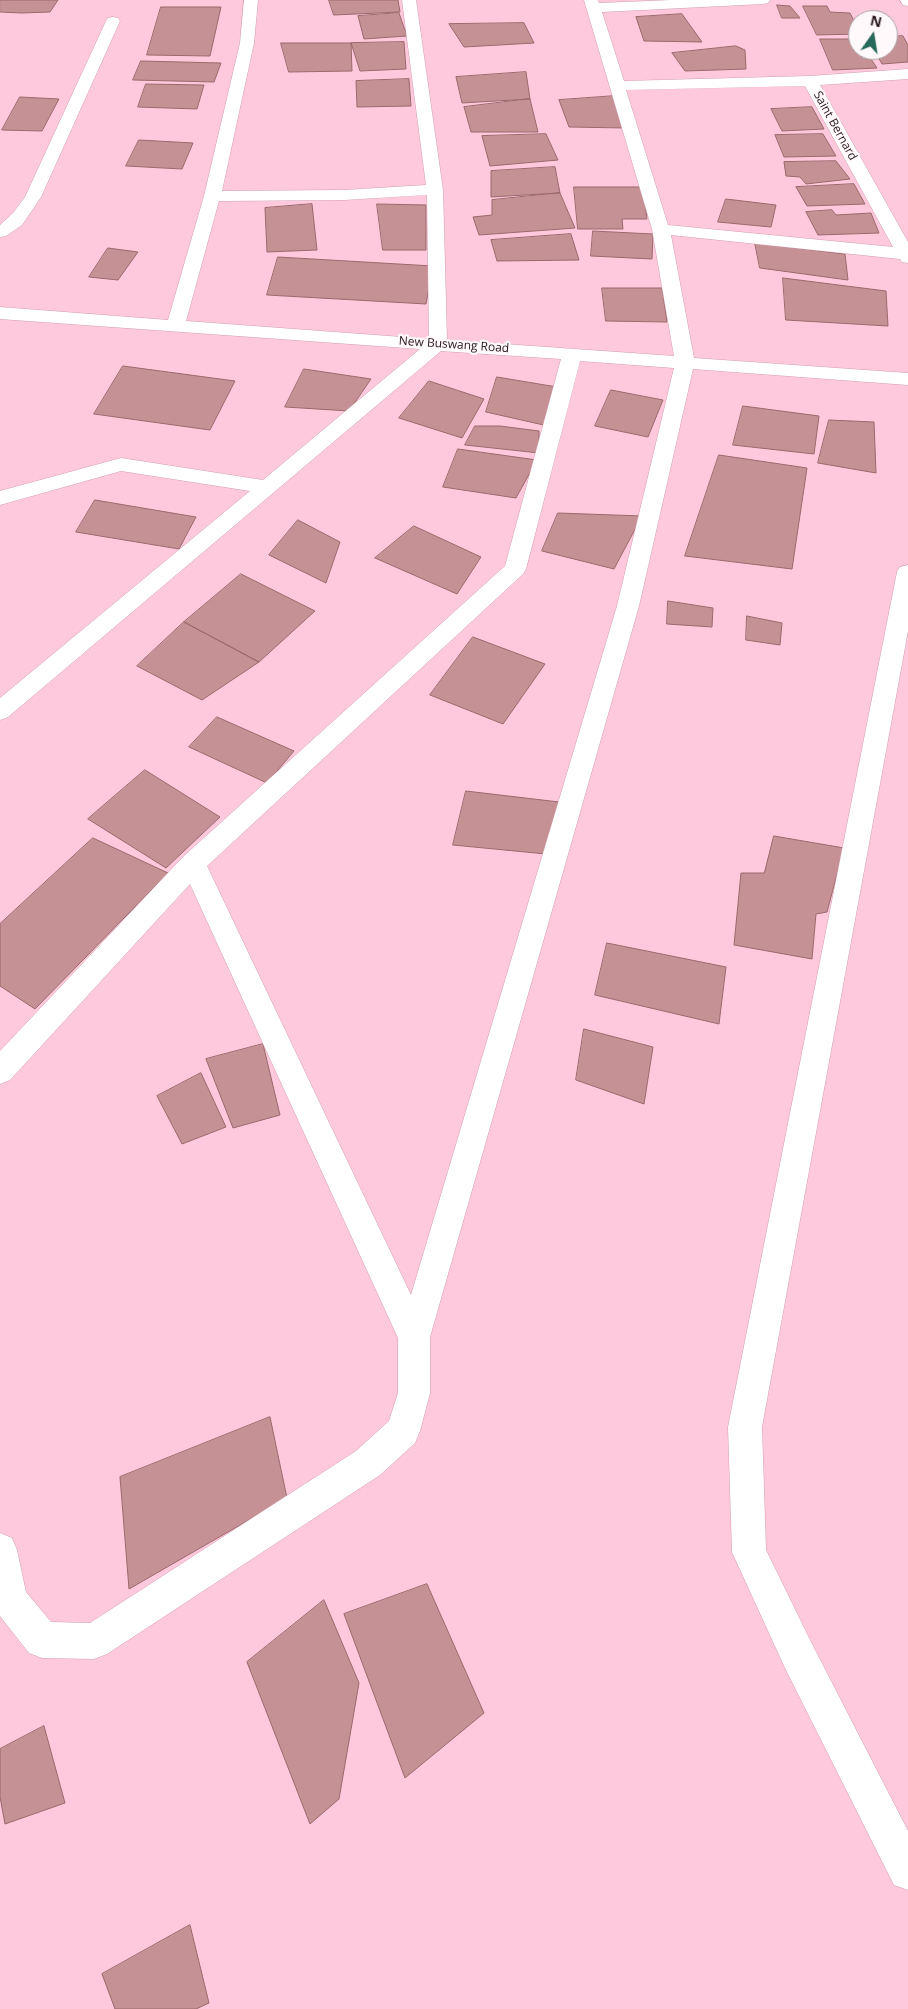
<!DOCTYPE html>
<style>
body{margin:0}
#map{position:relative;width:908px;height:2009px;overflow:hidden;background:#fec9dc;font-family:"Open Sans",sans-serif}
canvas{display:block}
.north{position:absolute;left:848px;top:10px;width:50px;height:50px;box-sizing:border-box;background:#fff9fb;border:1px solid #a99fa3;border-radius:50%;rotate:13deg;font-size:14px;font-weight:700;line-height:20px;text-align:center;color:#29171e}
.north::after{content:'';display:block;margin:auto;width:18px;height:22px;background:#26695a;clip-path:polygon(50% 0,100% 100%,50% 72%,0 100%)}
</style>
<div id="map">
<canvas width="908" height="2009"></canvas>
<div class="north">N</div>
</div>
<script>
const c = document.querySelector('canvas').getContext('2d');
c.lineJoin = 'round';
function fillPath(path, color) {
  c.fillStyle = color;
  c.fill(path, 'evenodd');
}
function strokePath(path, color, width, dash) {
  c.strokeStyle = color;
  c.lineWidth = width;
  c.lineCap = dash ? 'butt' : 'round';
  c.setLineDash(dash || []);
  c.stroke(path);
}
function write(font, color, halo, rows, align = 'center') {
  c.font = font + ' "Open Sans",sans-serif';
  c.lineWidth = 4.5;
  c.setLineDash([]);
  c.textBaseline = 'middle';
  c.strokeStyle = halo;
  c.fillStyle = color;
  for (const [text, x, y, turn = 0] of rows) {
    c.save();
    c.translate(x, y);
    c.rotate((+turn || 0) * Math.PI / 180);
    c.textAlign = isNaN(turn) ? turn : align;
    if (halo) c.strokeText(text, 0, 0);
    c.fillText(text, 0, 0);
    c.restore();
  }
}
const building = new Path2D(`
 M0,0h58l-8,12 -29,1 -21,-1z
 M329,0h69l2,12 -66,3z
 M777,5l13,1 10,12h-18z
 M803,6h24l3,6 20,1 8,16v5l-41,1z
 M161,7h60l-11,49 -63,-1z
 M399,13l8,23 -43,3 -6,-23z
 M682,14l20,28 -58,-1 -8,-24z
 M524,23l10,20 -70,4 -15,-23z
 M903,36l5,9v17l-26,2 -8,-14h14v-13z
 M820,39h38v11h7l12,18 -44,2z
 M404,42l2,27 -46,2 -9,-28z
 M281,43h70l1,28 -63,1z
 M736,46l9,4 1,19 -61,2 -13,-18z
 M141,61l80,2 -7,19 -81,-2z
 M526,72l4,27 -68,4 -6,-26z
 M409,79l2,27 -54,1 -1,-26z
 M146,84l58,1 -7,24 -59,-2z
 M615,96l10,32 -56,-1 -10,-27z
 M20,97l39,2 -17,32 -40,-1z
 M530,99l8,33h-67l-7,-25z
 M812,107l12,22 -42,2 -11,-22z
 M546,134l12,26 -68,6 -8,-30z
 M823,134l13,22 -52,1 -9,-22z
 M139,140l54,3 -11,26 -56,-3z
 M836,161l14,18 -44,5 -6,-7 -14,-1 -2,-14z
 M555,167l5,26 -69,4v-26z
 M854,184l11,20 -58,2 -11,-19z
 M574,187h69l4,32h-25l1,10h-45z
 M560,193l15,35 -96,7 -6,-18 19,-2v-15z
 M726,199l50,6 -5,22 -53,-5z
 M312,204l5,46 -50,2 -2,-44z
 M377,204l49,1v45h-43z
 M832,210l4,5 35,-2 8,20 -61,2 -12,-23z
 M593,231l60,3 -1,25 -61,-3z
 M571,234l8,26 -82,1 -6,-21z
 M755,243l90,11 3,26 -88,-12z
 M108,248l30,4 -20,28 -29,-3z
 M278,257l155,9 -7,38 -159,-9z
 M783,278l103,13 2,35 -102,-6z
 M602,288h60l5,34 -61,-1z
 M123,366l112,15 -25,49 -116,-16z
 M304,369l67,10 -22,32 -64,-4z
 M497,377l60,10 -9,39 -62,-14z
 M429,381l55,18 -22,39 -63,-20z
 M611,390l52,10 -15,37 -53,-11z
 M743,406l76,10 -5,38 -81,-9z
 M829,420l45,2 2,51 -58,-10z
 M475,426h25l39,5v22l-74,-8z
 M458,449l79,11 -21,38 -73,-11z
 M719,455l88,13 -15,101 -107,-13z
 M95,500l101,17 -17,32 -103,-17z
 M558,513l84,3 -28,53 -72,-18z
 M298,520l42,22 -14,41 -57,-28z
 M414,526l67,31 -24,37 -82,-36z
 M241,574l74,37 -56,51 -75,-40z
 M668,601l45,7 -1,19 -45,-3z
 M747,616l35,7 -2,22 -34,-5z
 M184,622l75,40 -57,38 -65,-34z
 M473,637l72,27 -42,60 -73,-29z
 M217,717l77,34 -27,32 -78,-36z
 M145,770l75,47 -54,51 -78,-49z
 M466,791l93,11 -13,52 -93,-9z
 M774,836l70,12 -17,64 -11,2 -4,45 -78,-14 7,-72h23z
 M93,838l75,35 -133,136 -35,-23v-62z
 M607,943l119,24 -7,57 -124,-29z
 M584,1029l69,18 -9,57 -68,-24z
 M263,1044l17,71 -47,13 -27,-69z
 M201,1073l25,54 -44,17 -25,-48z
 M270,1417l17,81 -158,91 -9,-112z
 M427,1584l57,129 -79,65 -61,-164z
 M324,1600l35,83 -20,116 -29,25 -63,-162z
 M44,1726l21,77 -60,21 -5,-27v-48z
 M190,1925l19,78 -13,6h-81l-13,-35z`);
const minor = new Path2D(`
 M244,0h14l-4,43 -32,148 122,-1 82,-5 -24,-185h14l27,190 4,150 227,16 -22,-127 -68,-229h14l1,3 73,-3h98l-2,3 -5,1 -161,8 22,69 186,-5 98,-7v10l-88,6 88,157v21l-6,-1 -2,-3 -229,-24 23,123 214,15v12l-215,-16 -54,237 -209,731v56l-10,38 -5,12 -35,32 -273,179 -13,5 -52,-1 -13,-5 -29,-37v-83l12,5 5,12 9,42 25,30 39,1 266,-172 33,-30 9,-28v-55l-208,-454 -180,196 -10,4v-33l184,-195 321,-290 56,-207 -120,-8 -433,366 -8,3v-22l250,-207 -129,-20 -121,34v-14l121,-33 142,22 157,-131 -420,-30v-12l168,13 36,-124 36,-153zM805,86l88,161 -225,-22 -42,-135zM427,195l2,144 -243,-18 33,-120 125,-1zM580,361l94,7 -57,238 -206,689 -204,-429 316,-292 3,-5z
 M900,0h8v6l-5,-1z
 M113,17l5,1 2,3 -79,176 -19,28 -16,11 -6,1v-12l13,-12 12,-16 81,-176 2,-3z
 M908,565v66l-146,796 4,123 45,92 97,189v59l-14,-5 -109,-217 -53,-116 -4,-125 169,-855 3,-5z`);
const farStreetnames = [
 ["Saint Bernard",835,126,61],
 ["New Buswang Road",454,345,4]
];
fillPath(building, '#c69194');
strokePath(building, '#9b696c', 1);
strokePath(minor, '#d29fb1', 1);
fillPath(minor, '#fff');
write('12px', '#29171e', '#fff9fb', farStreetnames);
</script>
